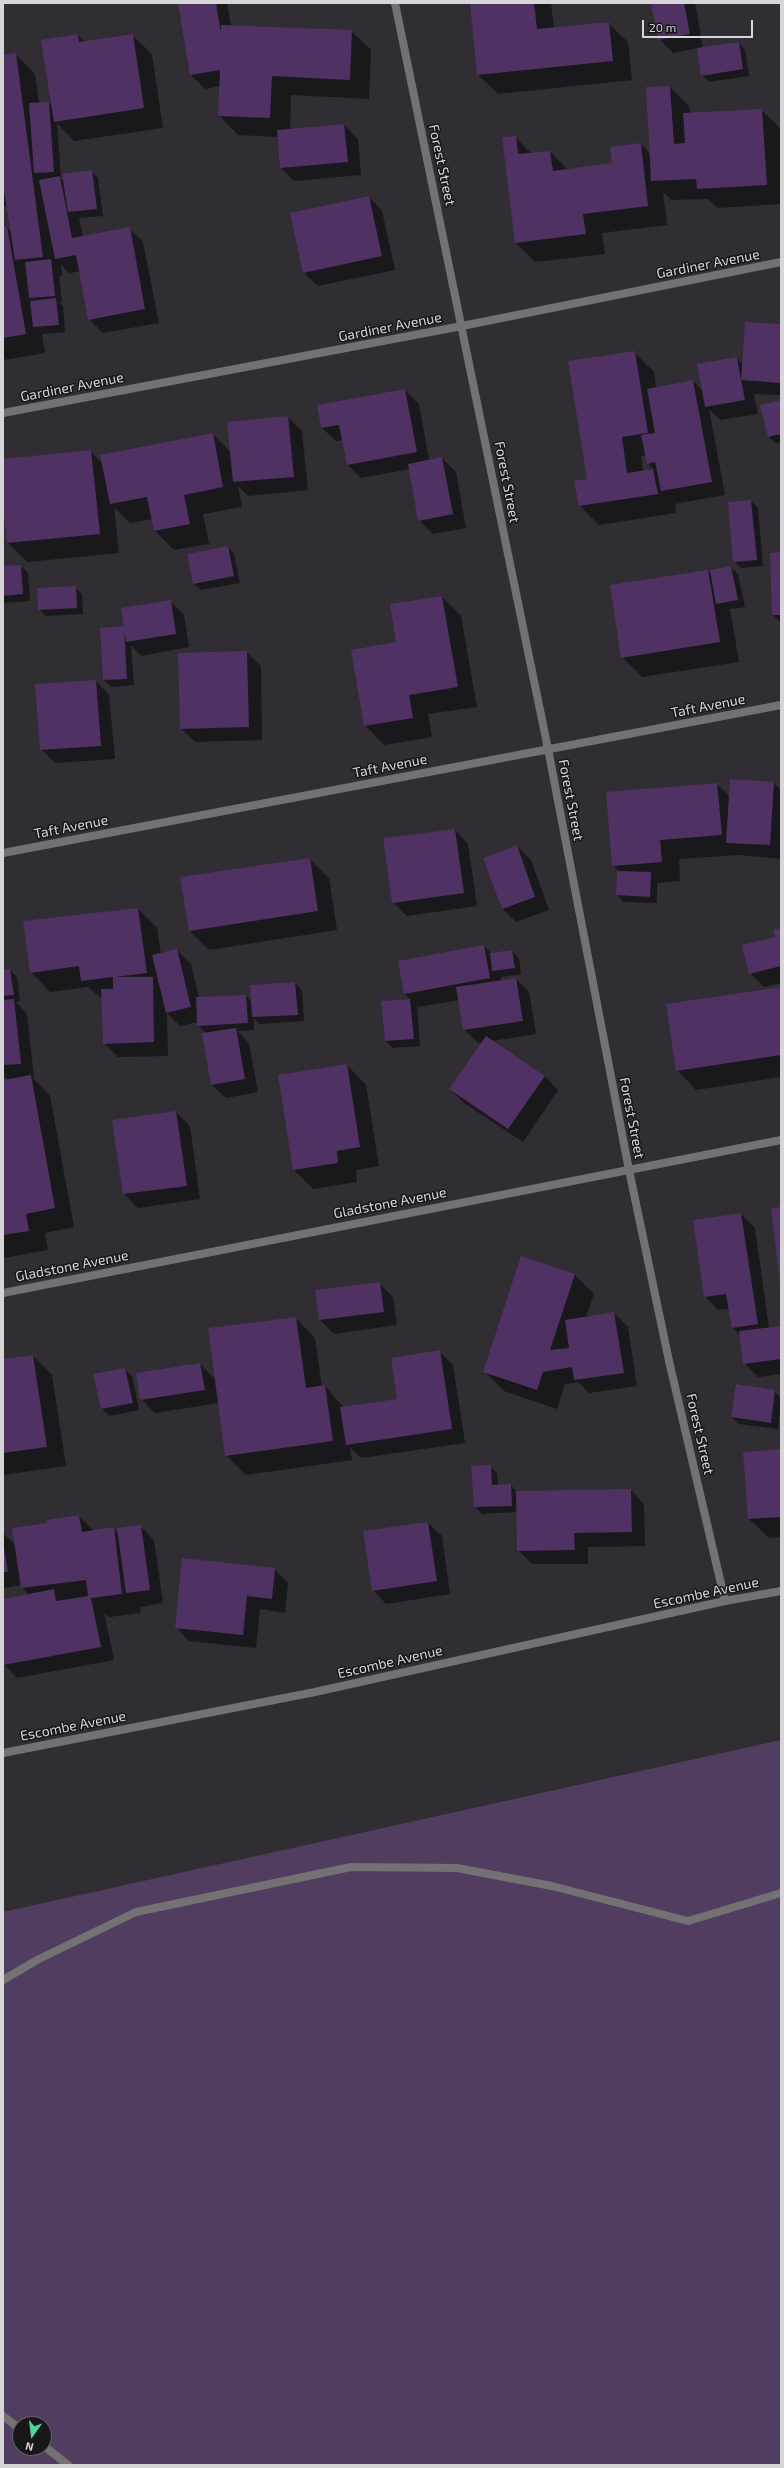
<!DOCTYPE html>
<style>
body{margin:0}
#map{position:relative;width:784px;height:2468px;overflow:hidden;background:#302d33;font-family:"Exo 2",sans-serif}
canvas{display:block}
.frame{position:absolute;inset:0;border:4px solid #d8d5d9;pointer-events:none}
.north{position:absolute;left:12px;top:2416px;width:40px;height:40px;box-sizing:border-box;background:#171619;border:1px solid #646266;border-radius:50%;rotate:194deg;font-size:11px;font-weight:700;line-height:16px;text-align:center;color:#d8d5d9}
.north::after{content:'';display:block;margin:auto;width:14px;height:18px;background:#50d398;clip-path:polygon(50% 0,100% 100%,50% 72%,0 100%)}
.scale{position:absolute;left:642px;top:20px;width:111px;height:18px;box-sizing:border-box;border:2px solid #d8d5d9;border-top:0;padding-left:5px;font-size:12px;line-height:14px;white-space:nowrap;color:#d8d5d9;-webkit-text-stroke:3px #171619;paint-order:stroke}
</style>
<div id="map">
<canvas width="784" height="2468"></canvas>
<div class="frame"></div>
<div class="north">N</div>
<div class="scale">20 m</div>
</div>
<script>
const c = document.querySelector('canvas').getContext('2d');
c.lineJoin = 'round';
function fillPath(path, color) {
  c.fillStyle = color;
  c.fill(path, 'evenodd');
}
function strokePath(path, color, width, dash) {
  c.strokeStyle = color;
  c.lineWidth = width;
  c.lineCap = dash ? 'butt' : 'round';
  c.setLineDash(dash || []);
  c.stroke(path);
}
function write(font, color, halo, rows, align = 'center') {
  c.font = font + ' "Exo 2",sans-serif';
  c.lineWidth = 3;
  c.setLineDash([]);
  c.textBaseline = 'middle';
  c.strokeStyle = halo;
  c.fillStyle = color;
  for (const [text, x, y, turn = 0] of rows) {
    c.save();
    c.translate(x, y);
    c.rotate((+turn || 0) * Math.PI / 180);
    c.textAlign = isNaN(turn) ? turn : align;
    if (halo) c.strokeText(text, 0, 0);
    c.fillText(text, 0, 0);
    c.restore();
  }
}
const green = new Path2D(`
 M781,1740v725h-778v-553zM20,2424h24v24h-24z`);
const shadow = new Path2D(`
 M179,3h48l4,23 120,5 20,19 -2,49 -78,-4 -1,35 54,-5 14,14 3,36 -67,6 -13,-13 -3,-31 -40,-2 -19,-20 1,-29 -15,3 -14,-14z
 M471,3h80l3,25 54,-5 20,19 4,38 -134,14 -20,-19z
 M652,3h43l8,45 36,-5 6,7 4,26 -40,6 -7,-7 -4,-27 -25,5 -14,-14z
 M78,35l7,7 47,-7 20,19 11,74 -89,13 -17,-18 4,55 3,4 27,-11 7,7 5,38 -24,2 4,19 46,-9 14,14 16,81 -56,10 -14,-14 -9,-48 -11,2 -8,-9 1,12h-3l3,26 -3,1 4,3 2,26 -23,2 3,19 -42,7v-132l4,-1 5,5 -4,-25 -5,-1v-150l12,-2 20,20 4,29h10l4,4z
 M670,87l19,19 1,8 71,-4 20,19v75l-64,4 -9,-9 -36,1 -9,-8 4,33 -65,8 3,21 -70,8 -19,-19 -1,-106 17,17 18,-2 18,18 45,-6 28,-20 10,11z
 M369,197l13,14 13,59 -77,16 -14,-13z
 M781,325v70l-27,-1 4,20 -38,6 -11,-11 16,86 -50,9 1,9 -77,12 -19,-19 54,-154 20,20 2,16 37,-7 11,11 33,-34 6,6zM646,455l2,8 6,7 -11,1 -2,-15z
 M405,390l14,14 10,56 13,-2 14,14 10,56 -33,6 -14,-14 -9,-51 -49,9 -14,-14 -4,-24 -7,1 -14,-13z
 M781,401v41l-5,2 -7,-7z
 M288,417l14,14 6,59 -60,6 -10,-10 4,21 -39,7 6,30 -35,6 -19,-19 -3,-12 -22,4 -16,-16 5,46 -92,9 -19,-19 -5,-45v-38l87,-9 13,13 110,-30 18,19z
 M751,501l7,7 5,58 -22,2 -7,-7z
 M228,547l6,7 6,29 -39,7 -7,-6z
 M781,553v70l-8,-8z
 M21,566l7,7 2,28 -27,2v-36z
 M731,567l7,7 7,33 -15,2 9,53 -97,15 -20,-20 86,-86 4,4z
 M75,587l7,7 1,20 -37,2 -7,-7z
 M442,597l19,19 16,91 -49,7 4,23 -48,8 -19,-20 32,-82z
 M170,601l14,14 5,32 -48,9 -10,-11 3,40 -23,2 -7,-7 19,-53z
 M247,652l14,14 1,74 -67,2 -14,-14 -2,-74z
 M96,681l13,14 6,64 -60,4 -14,-14z
 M774,783l7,7v69l-42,-4 -60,4 1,22 -23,2v20l-33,-1 -7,-7 3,-23 -7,-7 104,-81 13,13z
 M455,830l13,14 9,62 -70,10 -14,-14z
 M517,846l14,14 18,50 -33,12 -14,-14z
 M310,859l19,19 8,52 -128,20 -19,-19z
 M138,909l19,19 4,26 16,-4 14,14 8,34 47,-2 6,6 43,-19 7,7 2,31 -44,3 -6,-6v12l-17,1 12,12 9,49 -32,6 -14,-13 -5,-51 -9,-9v-3l-18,4 -13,-13 1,43 -50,1 -14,-14 -1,-43 -15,-13 -38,5 -19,-20z
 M781,929v54l-17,4 -14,-14z
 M484,946l8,8 20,-3 7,7 2,16 -20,3v4l15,-2 13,13 7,42 -44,7 53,35 13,14 -35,52 -59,-39 -14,-14 32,-46h-4l-14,-14 -5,-29 -40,7 -2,-2 3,41 -27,2 -7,-7 -4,-40 29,-1 -6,-6z
 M10,970l7,7 3,24 -4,1 11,12 7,63h-2l18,19 24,131 -29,6 3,17 -45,8v-177l5,-1 -5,-5v-104z
 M781,988v89l-85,13 -19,-20z
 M347,1065l19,20 13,81 -23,4 1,12 -44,7 -19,-19z
 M176,1112l14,14 10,73 -62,9 -14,-14 -11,-73z
 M741,1214l14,14 14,100 12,-1v47l-23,3 -14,-14 -4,-28 -8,-8 -2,-18 -12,1 -13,-14z
 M574,1274l20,20 -8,23 28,-4 14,14 9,59 -48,7 -11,-11 -13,2 -8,25 -53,-18 -19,-19z
 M379,1283l14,14 4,28 -63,9 -14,-14 -3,-29z
 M296,1318l19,20 7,49 3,-1 19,22 54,-8 41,-49 14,14 12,78 -104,15 -11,-11 2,13 -106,15 -20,-20 -7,-52 -64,10 -14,-14 59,-35 16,16z
 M33,1356l19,19 14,91 -63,9v-115z
 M125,1369l7,7 7,34 -30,6 -7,-7 -7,-34z
 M774,1391l7,7 -3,31 -39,-5 -7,-7z
 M781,1450v87l-12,1 -20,-19 -5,-66z
 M490,1466l7,7 1,13 13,-1 6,7 114,-2 13,14 1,42 -57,1v17h-56l-14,-14 -1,-38 -35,2 -7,-7z
 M79,1516l15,15 19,-2 6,5 21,-8 14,14 9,63 -23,4 1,6 -32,4 -5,-5 10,48 -97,18 -13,-14 -1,-64 26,-5 -8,-10 -18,3v-55l13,13 32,-22z
 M428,1523l14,13 8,58 -64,10 -13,-14z
 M274,1569l14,14 -3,30 -25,-4 -4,39 -67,-7 -13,-14z`);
const building = new Path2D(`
 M178,3h38l5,30v-8l131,5 -2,50 -78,-4 -2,42 -52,-2 2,-46 -30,5z
 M470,3h64l3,26 72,-7 4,39 -136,14z
 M651,3h33l6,31 -32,6z
 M78,34l1,8 54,-8 11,74 -90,14 -13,-82z
 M739,42l4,27 -42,7 -4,-28z
 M16,53l27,204 -28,3 -12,-75v-130z
 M670,86l4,58 11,-1 -2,-30 79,-4 5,76 -70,4 -1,-10 -45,2 -5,-94z
 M49,102l5,70 -20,1 -5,-70z
 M344,124l4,38 -68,6 -3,-38z
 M516,136l2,18 32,-3 3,20 59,-8 -2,-16 31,-4 7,63 -65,8 3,20 -71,9 -13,-106z
 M92,170l5,39 -29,3 -6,-38z
 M60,176l12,62 58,-11 15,82 -57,11 -12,-65 -21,4 -16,-79z
 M369,196l13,60 -79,17 -13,-60z
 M7,226l19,108 -23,4v-111z
 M51,259l4,37 -26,2 -4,-36z
 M56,298l3,27 -26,2 -3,-26z
 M745,322l36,2v59l-40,-3 4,20 -40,7 -8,-43 40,-7 4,23z
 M635,351l13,82 -26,4 5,36 26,-4 5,25 -79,12 -5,-25 13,-2 -19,-118z
 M693,380l19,102 -51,9 -6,-29 -8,2 -6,-29 14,-2 -8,-44z
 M405,389l12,63 -70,13 -8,-40 -18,3 -4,-23z
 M781,400v34l-13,3 -8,-32z
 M288,416l6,61 -61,5 -6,-60z
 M213,433l10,54 -39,8 6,29 -36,7 -7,-34 -37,7 -10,-49z
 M91,450l9,84 -93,9 -4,-35v-49z
 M442,457l11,57 -35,7 -10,-57z
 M751,500l6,60 -24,2 -5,-60z
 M228,546l6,30 -41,8 -6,-30z
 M781,552v63h-9l-2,-62z
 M21,565l2,29 -20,2v-30z
 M731,566l7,34 -22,4 -6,-34z
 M708,570l12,72 -99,16 -11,-73z
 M76,586l1,22 -39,2 -1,-22z
 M442,596l16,91 -49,8 4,23 -49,8 -13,-76 45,-8 -6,-38z
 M171,600l5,34 -50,8 -5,-34z
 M124,626l3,53 -24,1 -3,-52z
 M247,651l2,76 -69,2 -2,-76z
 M96,680l5,66 -61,4 -5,-66z
 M730,779l44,3 -4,63 -44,-2z
 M717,783l5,52 -62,5 2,22 -50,4 -6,-74z
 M455,829l9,64 -72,10 -9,-65z
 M517,845l18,52 -33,12 -19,-51z
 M310,858l8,53 -129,20 -9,-54z
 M617,871l34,1 -1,25 -34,-2z
 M138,908l9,65 -32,4h38l1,65 -51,2 -2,-55h12v-12l-32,4 -2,-15 -49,7 -7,-52z
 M781,928v38l-32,8 -7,-29 33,-8 -2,-7z
 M484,945l6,33 -86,16 -6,-33z
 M177,949l14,58 -25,6 -14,-58z
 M512,950l3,18 -23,3 -2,-18z
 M10,969l4,26 -11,1v-26z
 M516,978l7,43 -60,9 -7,-43z
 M295,982l3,33 -46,2 -2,-32z
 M781,987v68l-105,16 -10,-67z
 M246,995l2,28 -51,3 -1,-29z
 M14,999l7,65 -18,1v-65z
 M410,999l4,40 -29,2 -4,-40z
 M236,1028l9,51 -34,6 -9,-52z
 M486,1036l59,40 -37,53 -59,-40z
 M347,1064l13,83 -23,4 1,12 -45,7 -15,-95z
 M31,1075l24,133 -29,6 3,17 -26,4v-155z
 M176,1111l11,75 -64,8 -11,-74z
 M781,1207v75h-1l-9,-74z
 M741,1213l17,111 -26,4 -6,-34 -22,3 -11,-77z
 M521,1256l54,18 -25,76 19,-2 -4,-28 49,-8 10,61 -50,7 -2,-13 -29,5 -6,18 -54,-18z
 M380,1282l4,30 -65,8 -4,-30z
 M296,1317l10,71 19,-3 8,56 -108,15 -17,-128z
 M781,1326v33l-38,5 -4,-33z
 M440,1350l12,79 -106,16 -6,-38 57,-8 -6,-41z
 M33,1355l14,92 -44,6v-94z
 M200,1363l5,27 -65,10 -4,-27z
 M125,1368l8,35 -32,6 -8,-35z
 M736,1384l39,6 -4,33 -40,-6z
 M781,1449v68l-33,2 -5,-67z
 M491,1465l1,20 19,-1 1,22 -38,1 -3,-41z
 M631,1489l1,43 -58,1 1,17 -58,1 -1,-60z
 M79,1515l3,17 32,-5 8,67 -31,4 10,49 -98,18v-66l51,-10 2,12 32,-5 -2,-16 -65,8 -9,-60 35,-5v-3z
 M428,1522l9,59 -65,10 -9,-60z
 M141,1525l9,65 -24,3 -9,-65z
 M4,1548l4,24h-5v-23z
 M182,1558l93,10 -3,31 -25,-3 -4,39 -68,-7z`);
const lane = new Path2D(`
 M3,1980l36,-21 97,-47 215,-45 106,1 95,18 136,35 93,-28
 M3,2416l17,13
 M44,2446l24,19`);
const street = new Path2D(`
 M395,3l153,746 81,421 40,191 56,240
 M3,413l459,-87 319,-64
 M3,853l778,-148
 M3,1293l778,-153
 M3,1753l312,-61 410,-91 56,-10`);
const streetNames = [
 ["Forest Street",442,165,78],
 ["Gardiner Avenue",708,264,-11],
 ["Gardiner Avenue",390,327,-11],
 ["Gardiner Avenue",72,387,-11],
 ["Forest Street",507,482,79],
 ["Taft Avenue",708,706,-11],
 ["Taft Avenue",390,766,-11],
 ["Forest Street",571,800,79],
 ["Taft Avenue",71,827,-11],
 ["Forest Street",632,1118,79],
 ["Gladstone Avenue",390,1203,-11],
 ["Gladstone Avenue",72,1266,-11],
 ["Forest Street",700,1434,77],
 ["Escombe Avenue",706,1593,-12],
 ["Escombe Avenue",390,1662,-13],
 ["Escombe Avenue",73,1726,-11]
];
fillPath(green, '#513d60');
fillPath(shadow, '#0007');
fillPath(building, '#4f3163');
strokePath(lane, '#737174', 8);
strokePath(street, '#737174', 8);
write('14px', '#d8d5d9', '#171619', streetNames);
</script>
